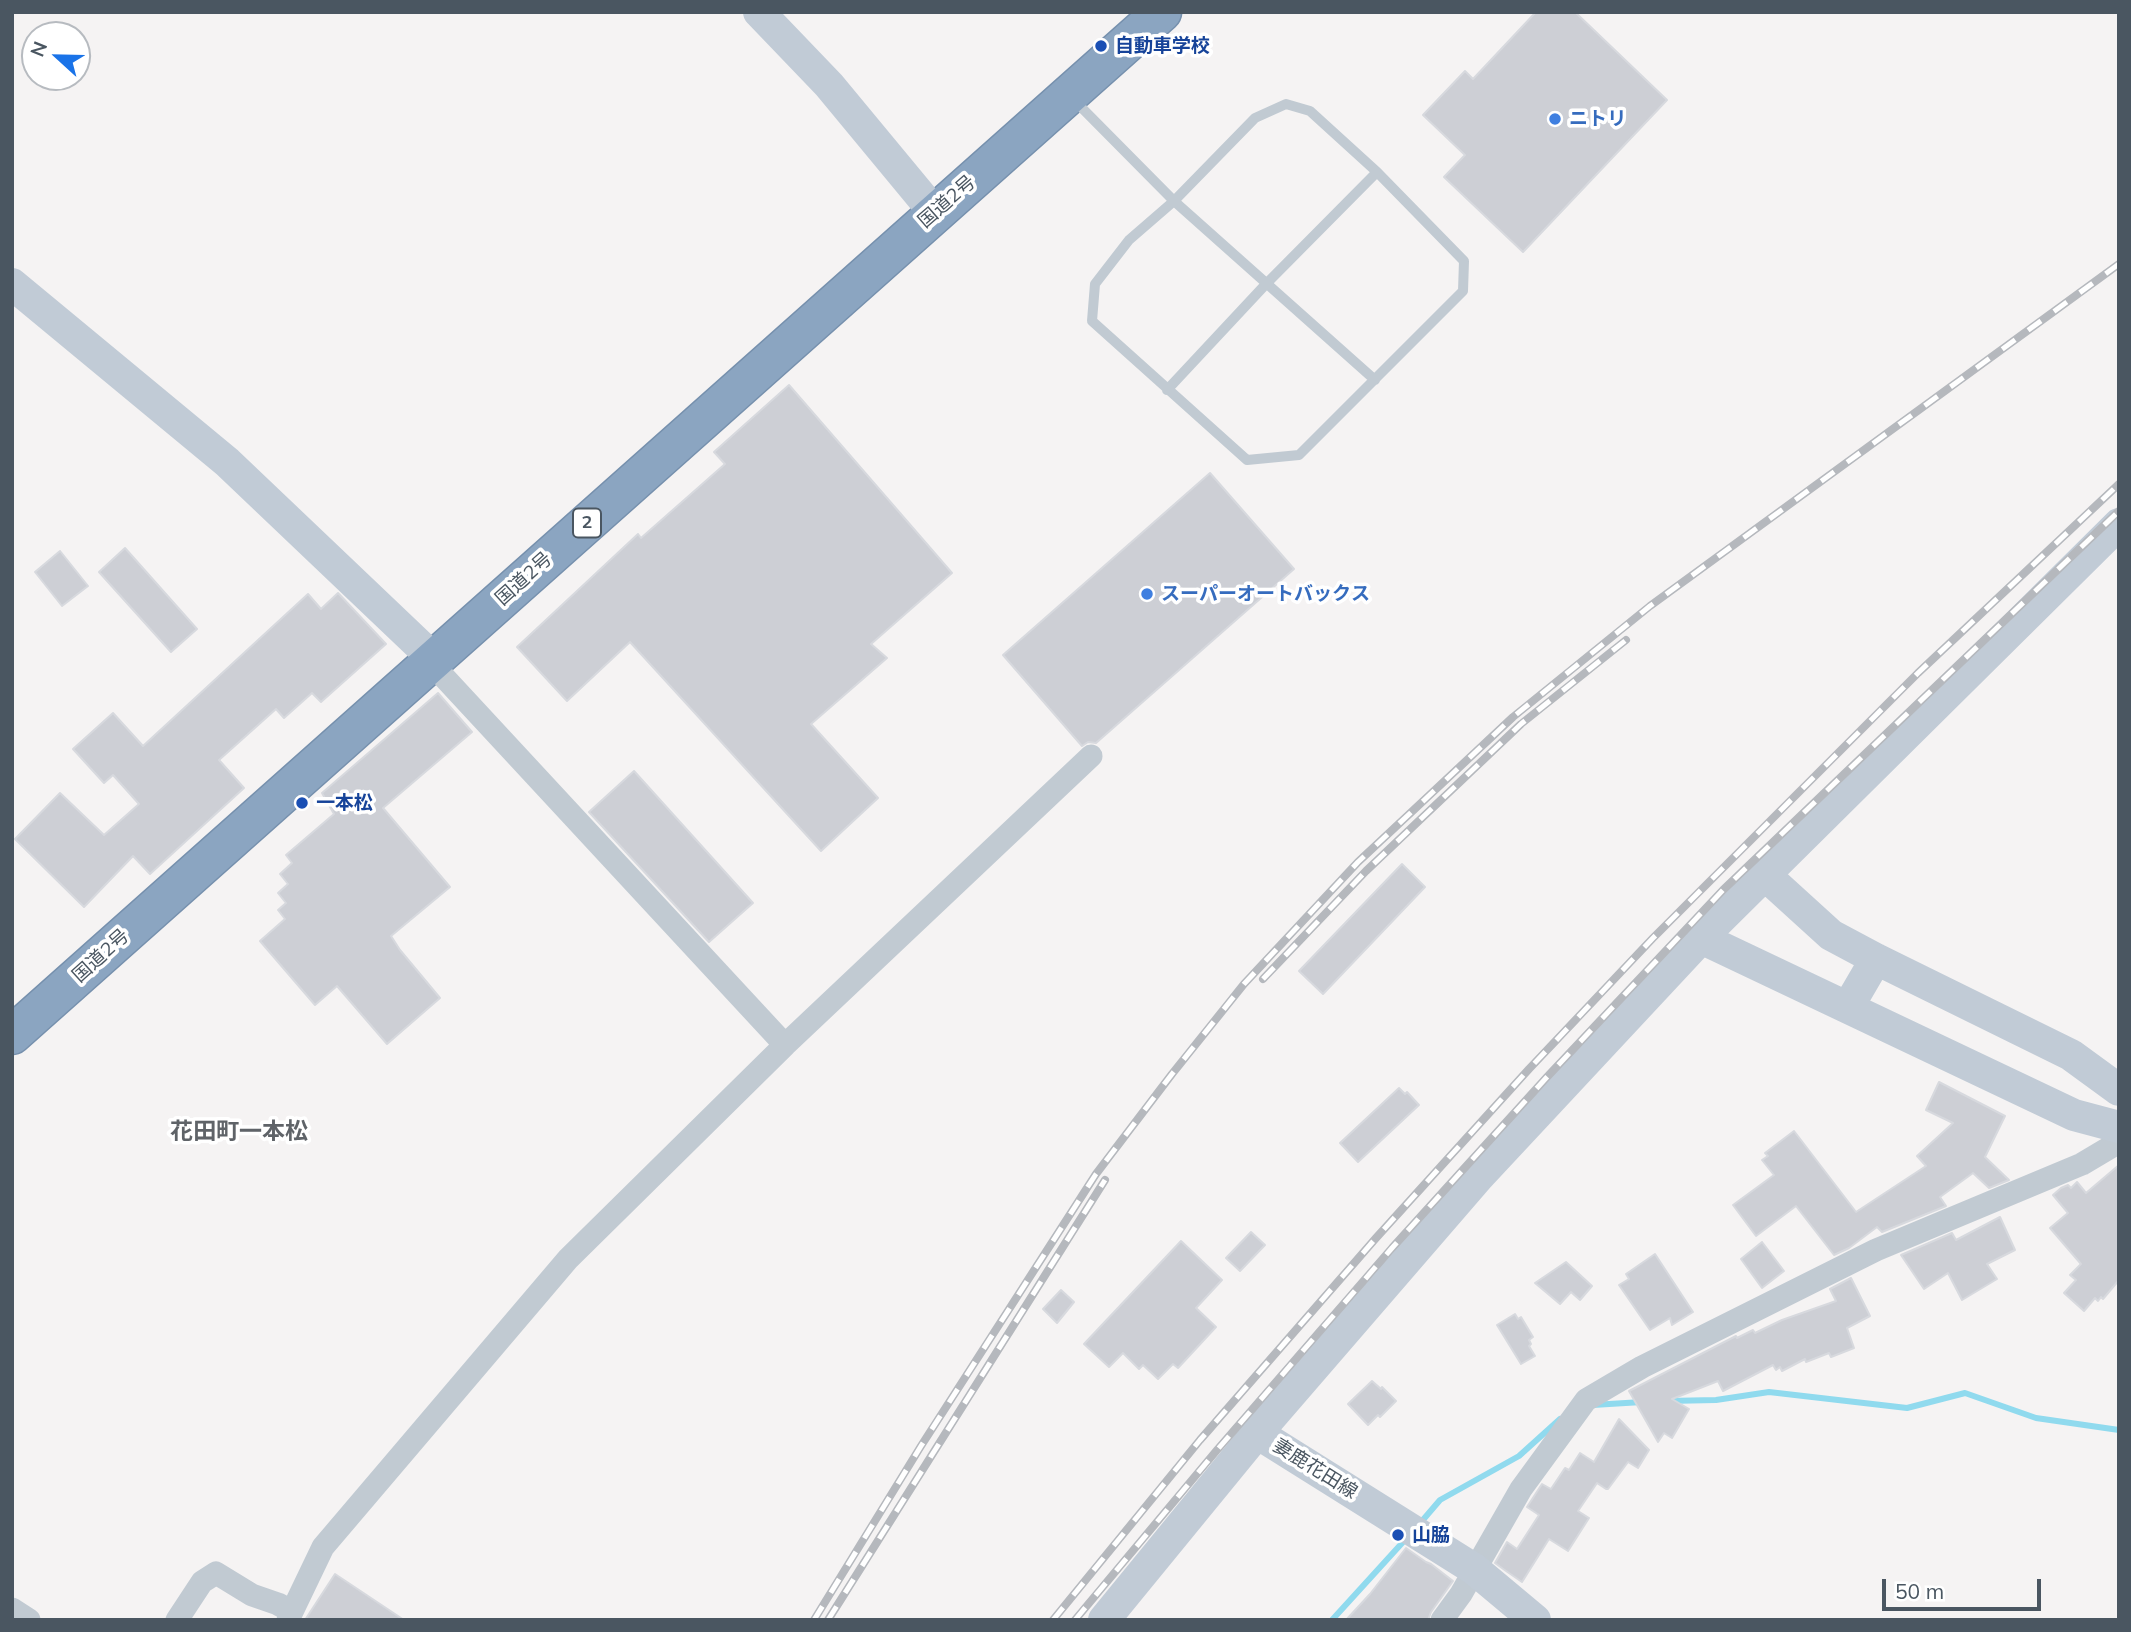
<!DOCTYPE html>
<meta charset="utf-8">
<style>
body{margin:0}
#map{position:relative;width:2131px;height:1632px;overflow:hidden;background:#f5f3f3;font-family:Mulish,sans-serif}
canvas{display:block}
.frame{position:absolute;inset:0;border:14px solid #4a5661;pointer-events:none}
.north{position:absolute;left:21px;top:21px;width:70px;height:70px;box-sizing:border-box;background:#fff;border:2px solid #b7bbc0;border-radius:50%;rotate:292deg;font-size:19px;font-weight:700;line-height:28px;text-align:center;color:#4a5661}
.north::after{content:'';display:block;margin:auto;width:24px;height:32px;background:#1a73e8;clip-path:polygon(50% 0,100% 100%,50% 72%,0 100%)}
.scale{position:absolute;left:1882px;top:1579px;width:159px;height:32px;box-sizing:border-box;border:4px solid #4a5661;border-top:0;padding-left:9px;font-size:21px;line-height:24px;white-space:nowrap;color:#4a5661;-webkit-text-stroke:5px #fff;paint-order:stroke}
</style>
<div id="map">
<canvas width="2131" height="1632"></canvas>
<div class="frame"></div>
<div class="north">N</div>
<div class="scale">50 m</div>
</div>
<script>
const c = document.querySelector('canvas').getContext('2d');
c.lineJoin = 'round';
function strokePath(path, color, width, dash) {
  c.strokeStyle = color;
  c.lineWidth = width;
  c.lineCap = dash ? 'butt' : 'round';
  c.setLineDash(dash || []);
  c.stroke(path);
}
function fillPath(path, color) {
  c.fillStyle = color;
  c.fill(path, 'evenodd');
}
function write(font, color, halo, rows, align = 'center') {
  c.font = font + ' Mulish,"Noto Sans JP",sans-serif';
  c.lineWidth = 7;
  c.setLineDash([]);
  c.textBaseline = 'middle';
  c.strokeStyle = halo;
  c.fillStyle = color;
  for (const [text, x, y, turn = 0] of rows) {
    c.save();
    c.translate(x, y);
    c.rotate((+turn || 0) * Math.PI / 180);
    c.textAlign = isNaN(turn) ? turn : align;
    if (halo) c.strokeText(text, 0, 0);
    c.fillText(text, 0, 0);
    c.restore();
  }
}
const stream = new Path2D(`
 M1667,1401l49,-1 53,-8 138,16 58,-15 71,25 83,12
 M1593,1405l49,-3
 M1422,1521l18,-21 79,-44 41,-37
 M1332,1620l71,-78`);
const building = new Path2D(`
 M1536,12h39l92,88 -144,152 -79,-75 21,-22 -42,-40 42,-44 8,8z
 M789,385l163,188 -81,71 16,14 -76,66 67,74 -57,53 -191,-209 -63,59 -50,-54 121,-113 3,4 84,-74 -11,-12z
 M1210,473l84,96 -198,174 -8,-1 -6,4 -79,-91z
 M125,548l72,81 -26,23 -72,-80z
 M60,551l28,35 -26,20 -27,-34z
 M338,593l48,51 -65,58 -9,-9 -28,25 -8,-9 -57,51 25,28 -94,86 -17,-18 -49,51 -69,-68 45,-46 44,42 35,-31 -26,-29 -9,8 -31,-34 40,-36 30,33 165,-152 13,15z
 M438,693l34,39 -89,76 67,79 -59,49 9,14 40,48 -53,46 -50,-58 -22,19 -55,-64 25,-22 -7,-9 8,-7 -8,-10 10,-9 -8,-10 12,-11 -6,-8 48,-41 -12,-21z
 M634,771l119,132 -44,39 -120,-130z
 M1402,864l23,23 -102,107 -24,-23z
 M1939,1082l66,34 -20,41 24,23 -20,8 -16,-15 -33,24 6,9 -64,26 -5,-5 -28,21 -15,7 -38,-49 -40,30 -23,-31 41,-30 -12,-15 6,-4 -3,-3 29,-22 62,81 70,-46 -9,-10 36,-33 -27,-13z
 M1399,1088l6,6 2,-2 12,13 -61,57 -18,-19z
 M2119,1165v115l-16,19 -2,-2 -3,4 -3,-3 -11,13 -20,-18 12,-13 -6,-5 11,-11 -31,-36 18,-15 -15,-18 8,-7 7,-3 3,3 6,-6 9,11z
 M2000,1217l15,33 -28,14 10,15 -35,21 -14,-27 -24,16 -23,-34 51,-22 4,7z
 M1251,1232l14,13 -25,26 -14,-13z
 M1181,1241l41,39 -26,28 20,19 -38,41 -5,-4 -15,15 -15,-14 -4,4 -16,-16 -14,14 -25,-23z
 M1762,1242l22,29 -22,17 -21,-29z
 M1655,1254l38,58 -21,13 -2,-7 -20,12 -31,-45 10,-6 -3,-5z
 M1566,1262l26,24 -12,14 -9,-8 -11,12 -25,-21z
 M1851,1278l19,38 -23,12 7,20 -23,9 -2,-4 -23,9 -1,-3 -23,12 -2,-4 -4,3 -3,-5 -50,26 -5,-10 -46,18 17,10 -17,29 -8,-5 -6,9 -29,-51 107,-55 1,2 16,-8 2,3 27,-13 54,-19 -6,-12z
 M1061,1290l13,12 -17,21 -14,-14z
 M1515,1314l3,5 3,-2 12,20 -4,3 2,4 -2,2 6,10 -14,8 -24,-39z
 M1372,1381l9,8 1,-2 14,14 -16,16 -2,-2 -10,10 -20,-21z
 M1619,1419l30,31 -11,18 -10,-6 -20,27h-2l-9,-6 -19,28 11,7 -21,33 -19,-12 -27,43 -16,-11 -11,-8 12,-21 10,7 22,-34 -12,-8 15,-23 9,5 14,-21 4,2 11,-17 14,9z
 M1406,1548l20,14 5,2 22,17 -22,31 -3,8h-82l24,-26z
 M335,1574l69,46h-99z`);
const lane = new Path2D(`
 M1072,98l102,103 201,179
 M1286,104l24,7 67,61 87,89 -1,30 -164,164 -52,5 -155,-139 3,-37 34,-44 45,-39 81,-83z
 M1167,390l99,-106 111,-112`);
const street = new Path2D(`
 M430,662l355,383 306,-289
 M12,1609l17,11
 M177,1620l25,-38 14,-9 36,22 26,9 13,7
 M288,1620l35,-73 245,-288 217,-214
 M1442,1620l19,-26 60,-105 65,-89 56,-33 234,-117 206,-86 37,-22`);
const secondary = new Path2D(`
 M759,12l70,73 106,128
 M12,284l215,178 207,197
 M1765,875l66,60 45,24 195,96 48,35
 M1701,938l373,177 45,12
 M1848,1007l28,-48
 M1257,1433l217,136 61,51
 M1104,1620l153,-187 222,-257 222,-238 418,-414`);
const highway = new Path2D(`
 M12,1035l1150,-1023`);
const rail = new Path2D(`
 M1263,979l103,-108 155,-147 105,-84
 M814,1620l107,-174 175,-272 76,-100 72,-90 114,-122 155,-145 137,-111 469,-342
 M828,1620l277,-440
 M1053,1620l147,-180 176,-202 153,-169 124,-131 265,-265 201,-189
 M1075,1620l142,-170 175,-202 155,-171 176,-187 396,-379`);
const markers = [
 [1101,46,7,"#1a4fb4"],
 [1555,119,7,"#3f7fe0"],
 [1147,594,7,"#3f7fe0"],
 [302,803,7,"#1a4fb4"],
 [1398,1535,7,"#1a4fb4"]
];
const shields = [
 [587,523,28]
];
const shieldNames = [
 ["2",587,523]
];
const transitNames = [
 ["自動車学校",1115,46],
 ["一本松",316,803],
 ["山脇",1412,1535]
];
const shopNames = [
 ["ニトリ",1569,119],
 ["スーパーオートバックス",1161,594]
];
const streetNames = [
 ["国道2号",947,202,-41],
 ["国道2号",524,579,-42],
 ["国道2号",101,956,-42],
 ["妻鹿花田線",1315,1469,32]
];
const quarterNames = [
 ["花田町一本松",239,1132]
];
strokePath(stream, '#90daee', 6);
fillPath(building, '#cdcfd5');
strokePath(building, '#d7d9de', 2);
strokePath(highway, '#7690ad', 41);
strokePath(lane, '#c1cad2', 10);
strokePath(street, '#c1cad2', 23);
strokePath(secondary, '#c1cbd6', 32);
strokePath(highway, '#8ba5c1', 38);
strokePath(rail, '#b5b8bd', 8);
strokePath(rail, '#fff', 5, [16]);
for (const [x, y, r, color] of markers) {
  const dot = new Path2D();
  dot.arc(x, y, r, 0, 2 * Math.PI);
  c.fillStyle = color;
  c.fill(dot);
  strokePath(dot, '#fff', 2.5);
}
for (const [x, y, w] of shields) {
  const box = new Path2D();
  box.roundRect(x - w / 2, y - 14.5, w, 29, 5);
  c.fillStyle = '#fff';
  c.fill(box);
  strokePath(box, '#4a5661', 2);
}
write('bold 18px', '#4a5661', null, shieldNames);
write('bold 19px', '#164399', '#fff', transitNames, 'left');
write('bold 19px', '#366cbe', '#fff', shopNames, 'left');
write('19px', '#4a5661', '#fff', streetNames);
write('bold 23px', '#5f6368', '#fff', quarterNames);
</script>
